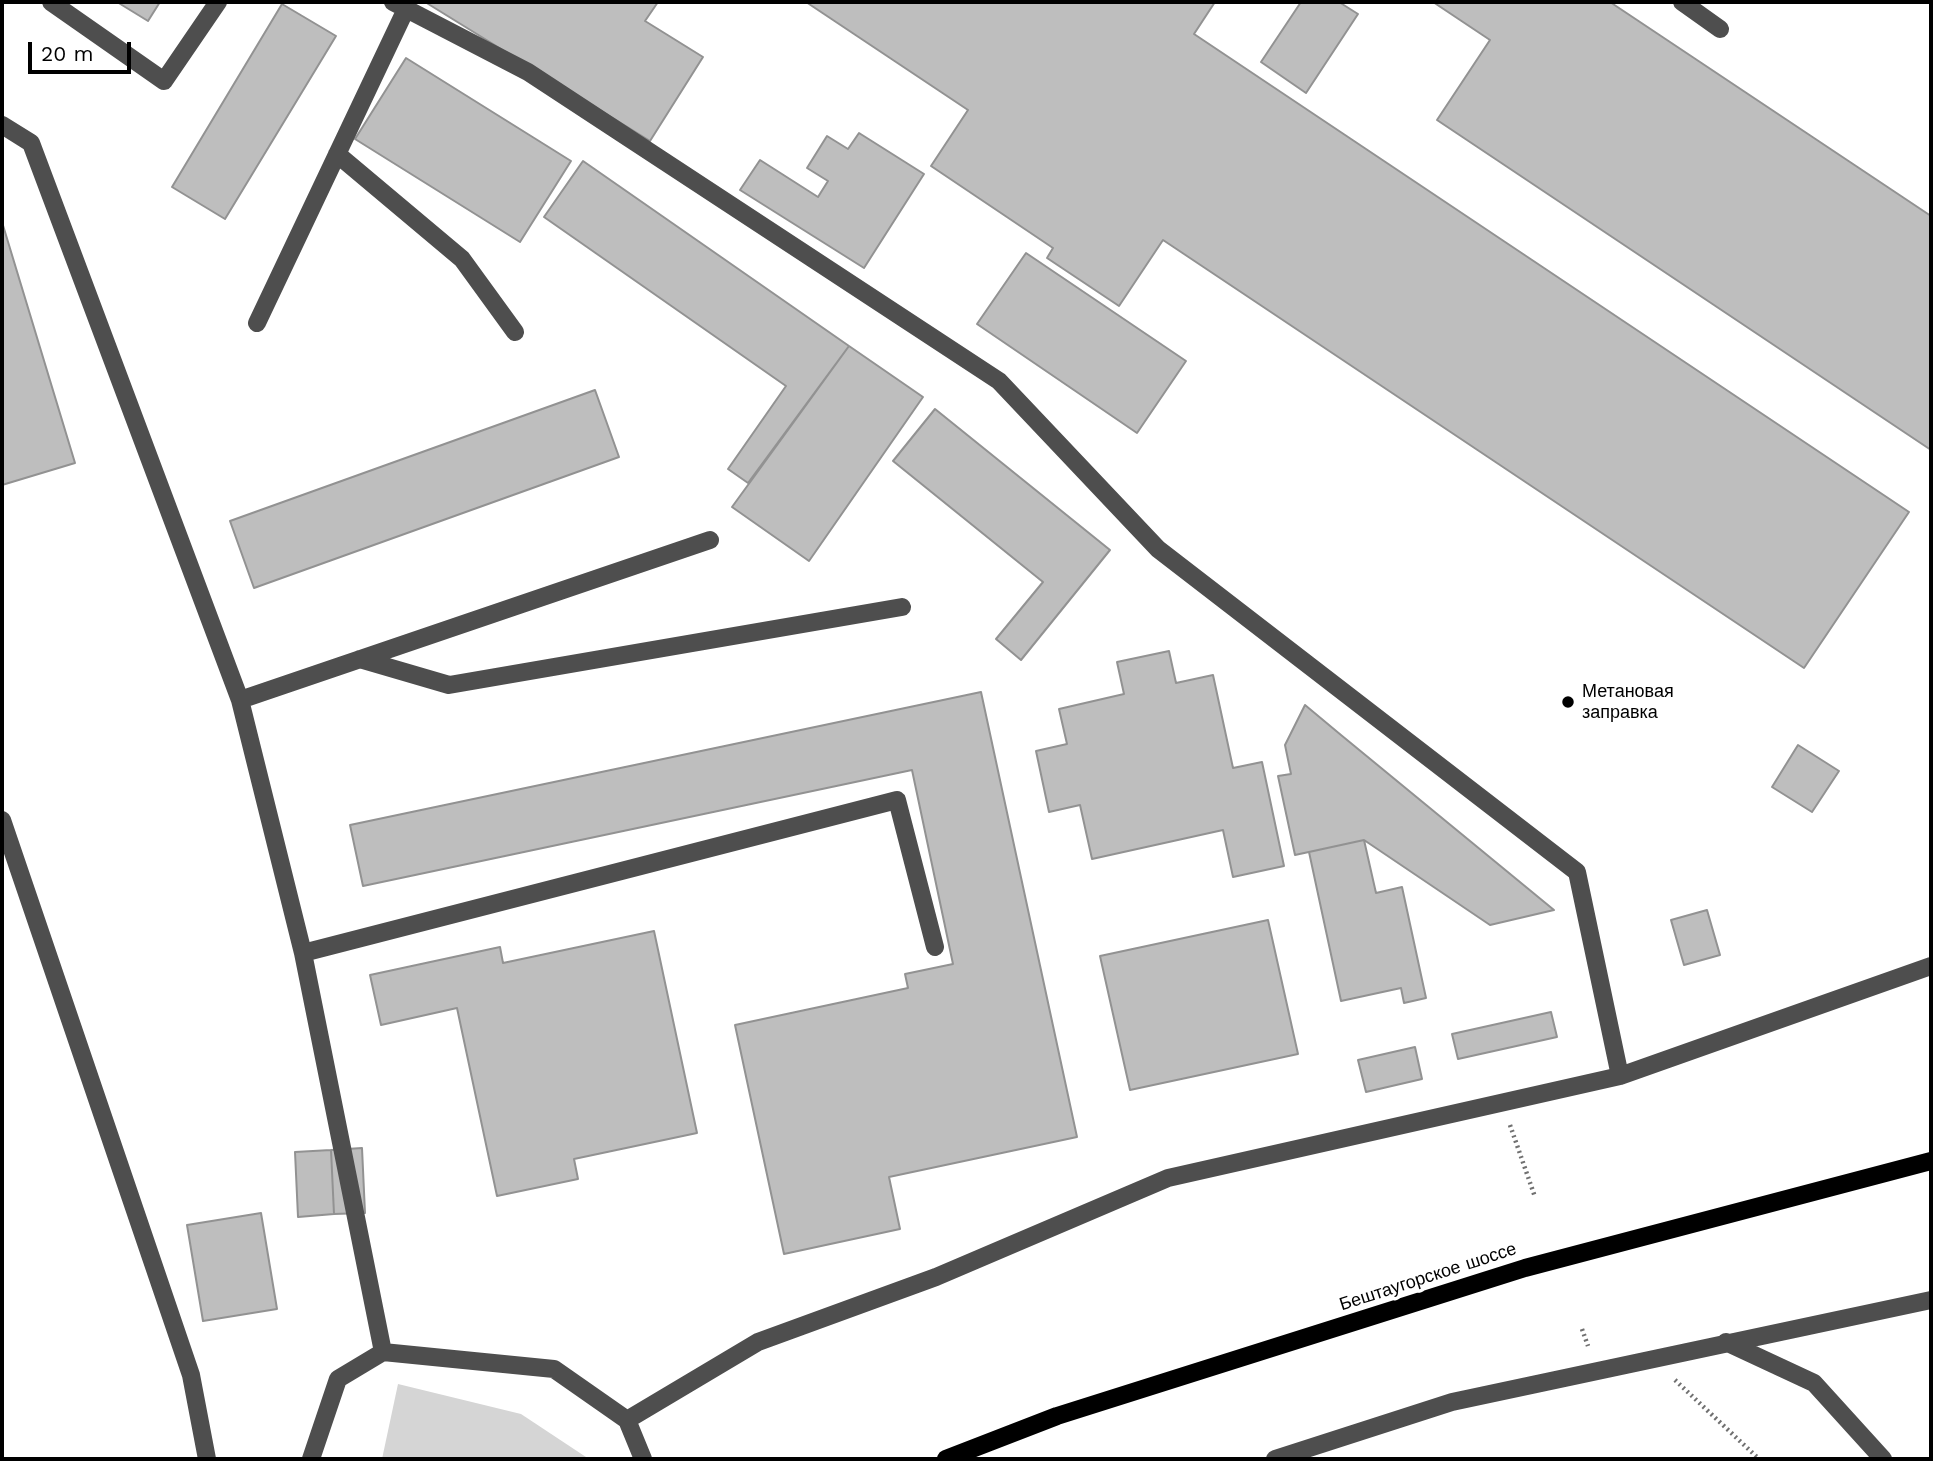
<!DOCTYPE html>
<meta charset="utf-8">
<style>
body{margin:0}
#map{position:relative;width:1933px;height:1461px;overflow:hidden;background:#fff;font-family:"Work Sans",sans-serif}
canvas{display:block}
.frame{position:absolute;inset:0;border:4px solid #000;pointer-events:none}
.scale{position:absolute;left:28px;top:42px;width:103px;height:32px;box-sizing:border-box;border:4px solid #000;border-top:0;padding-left:9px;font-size:21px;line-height:24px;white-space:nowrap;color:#000;-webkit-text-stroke:5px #fff;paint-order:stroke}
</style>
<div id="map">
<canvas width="1933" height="1461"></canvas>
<div class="frame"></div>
<div class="scale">20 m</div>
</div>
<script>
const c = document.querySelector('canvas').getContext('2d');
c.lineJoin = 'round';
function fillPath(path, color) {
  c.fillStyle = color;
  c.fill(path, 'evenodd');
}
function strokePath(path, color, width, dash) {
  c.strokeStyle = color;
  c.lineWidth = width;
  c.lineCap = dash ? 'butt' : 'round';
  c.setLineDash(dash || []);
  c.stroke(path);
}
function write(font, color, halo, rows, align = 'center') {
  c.font = font + ' "Work Sans",sans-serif';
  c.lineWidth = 7;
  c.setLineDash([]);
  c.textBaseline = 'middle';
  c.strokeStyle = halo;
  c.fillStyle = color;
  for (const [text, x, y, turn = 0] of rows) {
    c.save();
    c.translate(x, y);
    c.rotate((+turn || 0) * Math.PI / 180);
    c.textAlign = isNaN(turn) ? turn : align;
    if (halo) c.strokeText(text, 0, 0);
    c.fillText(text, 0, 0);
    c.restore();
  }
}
const green = new Path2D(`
 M398,1384l123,30 68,45h-207z`);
const building = new Path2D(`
 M117,2h43l-12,19z
 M425,2h233l-13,19 58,36 -53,84z
 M806,2h409l-21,32 715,478 -105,156 -641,-428 -44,66 -72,-48 6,-10 -122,-82 37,-56z
 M1301,2h38l19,12 -52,79 -45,-31z
 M1433,2h177l321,214v234l-494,-330 53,-80z
 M282,4l54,32 -111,183 -53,-32z
 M406,58l165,103 -51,81 -165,-103z
 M859,133l65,41 -60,94 -124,-78 20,-30 58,37 10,-16 -21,-13 20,-32 21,13z
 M583,161l266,185 -101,137 -20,-14 58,-83 -242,-169z
 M2,222l73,241 -73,22z
 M1026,253l160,108 -49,72 -160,-109z
 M849,346l74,51 -114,164 -77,-54z
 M595,390l24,67 -365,131 -24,-67z
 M935,409l175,141 -89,110 -25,-21 47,-57 -150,-121z
 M1169,651l7,32 37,-8 20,93 29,-6 22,104 -51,11 -10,-47 -131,29 -12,-54 -31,7 -13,-61 31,-7 -8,-35 65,-15 -7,-32z
 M981,692l96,445 -188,40 11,52 -116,25 -49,-229 173,-37 -3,-14 48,-10 -41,-194 -549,116 -13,-61z
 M1305,705l36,30 213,175 -64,15 -126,-85 -69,15 -17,-79 13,-2 -6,-29z
 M1798,745l41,26 -27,41 -40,-25z
 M1364,840l12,53 26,-6 24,111 -22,5 -3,-15 -60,13 -32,-149z
 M1707,910l13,45 -36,10 -13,-45z
 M1268,920l30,134 -168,36 -30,-134z
 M654,931l43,202 -123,26 4,20 -81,17 -40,-188 -76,17 -11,-50 130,-28 3,16z
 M1551,1012l6,25 -99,22 -6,-25z
 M1415,1047l7,32 -56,13 -8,-32z
 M362,1148l3,65 -31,1 -3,-64z
 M331,1150l3,64 -36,3 -3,-65z
 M261,1213l16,96 -74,12 -16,-96z`);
const path = new Path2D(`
 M1510,1125l25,72
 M1582,1329l6,17
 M1675,1380l84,79`);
const minor = new Path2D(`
 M51,2l113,79 54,-79
 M393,2l135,70 471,309 159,168 419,323 43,204
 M1682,2l38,27
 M2,125l29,18 209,557 63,253 80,399
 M337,154l125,105 53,73
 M257,323l149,-314
 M360,659l89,26 453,-78
 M240,700l470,-160
 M2,820l189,555 16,84
 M303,953l594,-153 38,147
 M1726,1342l88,41 69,76
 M311,1459l27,-80 45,-27 171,17 73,51
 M643,1459l-16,-39 131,-78 178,-65 232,-99 452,-102 311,-110
 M1275,1459l177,-57 479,-102`);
const major = new Path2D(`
 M946,1459l111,-43 468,-148 406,-107`);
const markers = [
 [1568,702,7,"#000"]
];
const poiNames = [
 ["Метановая",1582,692],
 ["заправка",1582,713]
];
const streetNames = [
 ["Бештаугорское шоссе",1428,1277,-18]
];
fillPath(green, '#d5d5d5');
fillPath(building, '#bebebe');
strokePath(building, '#929292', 2);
strokePath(path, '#707070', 4.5, [2, 3.5]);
strokePath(minor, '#4e4e4e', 18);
strokePath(major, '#000', 18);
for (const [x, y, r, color] of markers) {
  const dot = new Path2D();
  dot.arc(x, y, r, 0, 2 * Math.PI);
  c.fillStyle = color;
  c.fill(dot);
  strokePath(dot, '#fff', 2.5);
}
write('18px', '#000', '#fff', poiNames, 'left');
write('18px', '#000', '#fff', streetNames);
</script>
